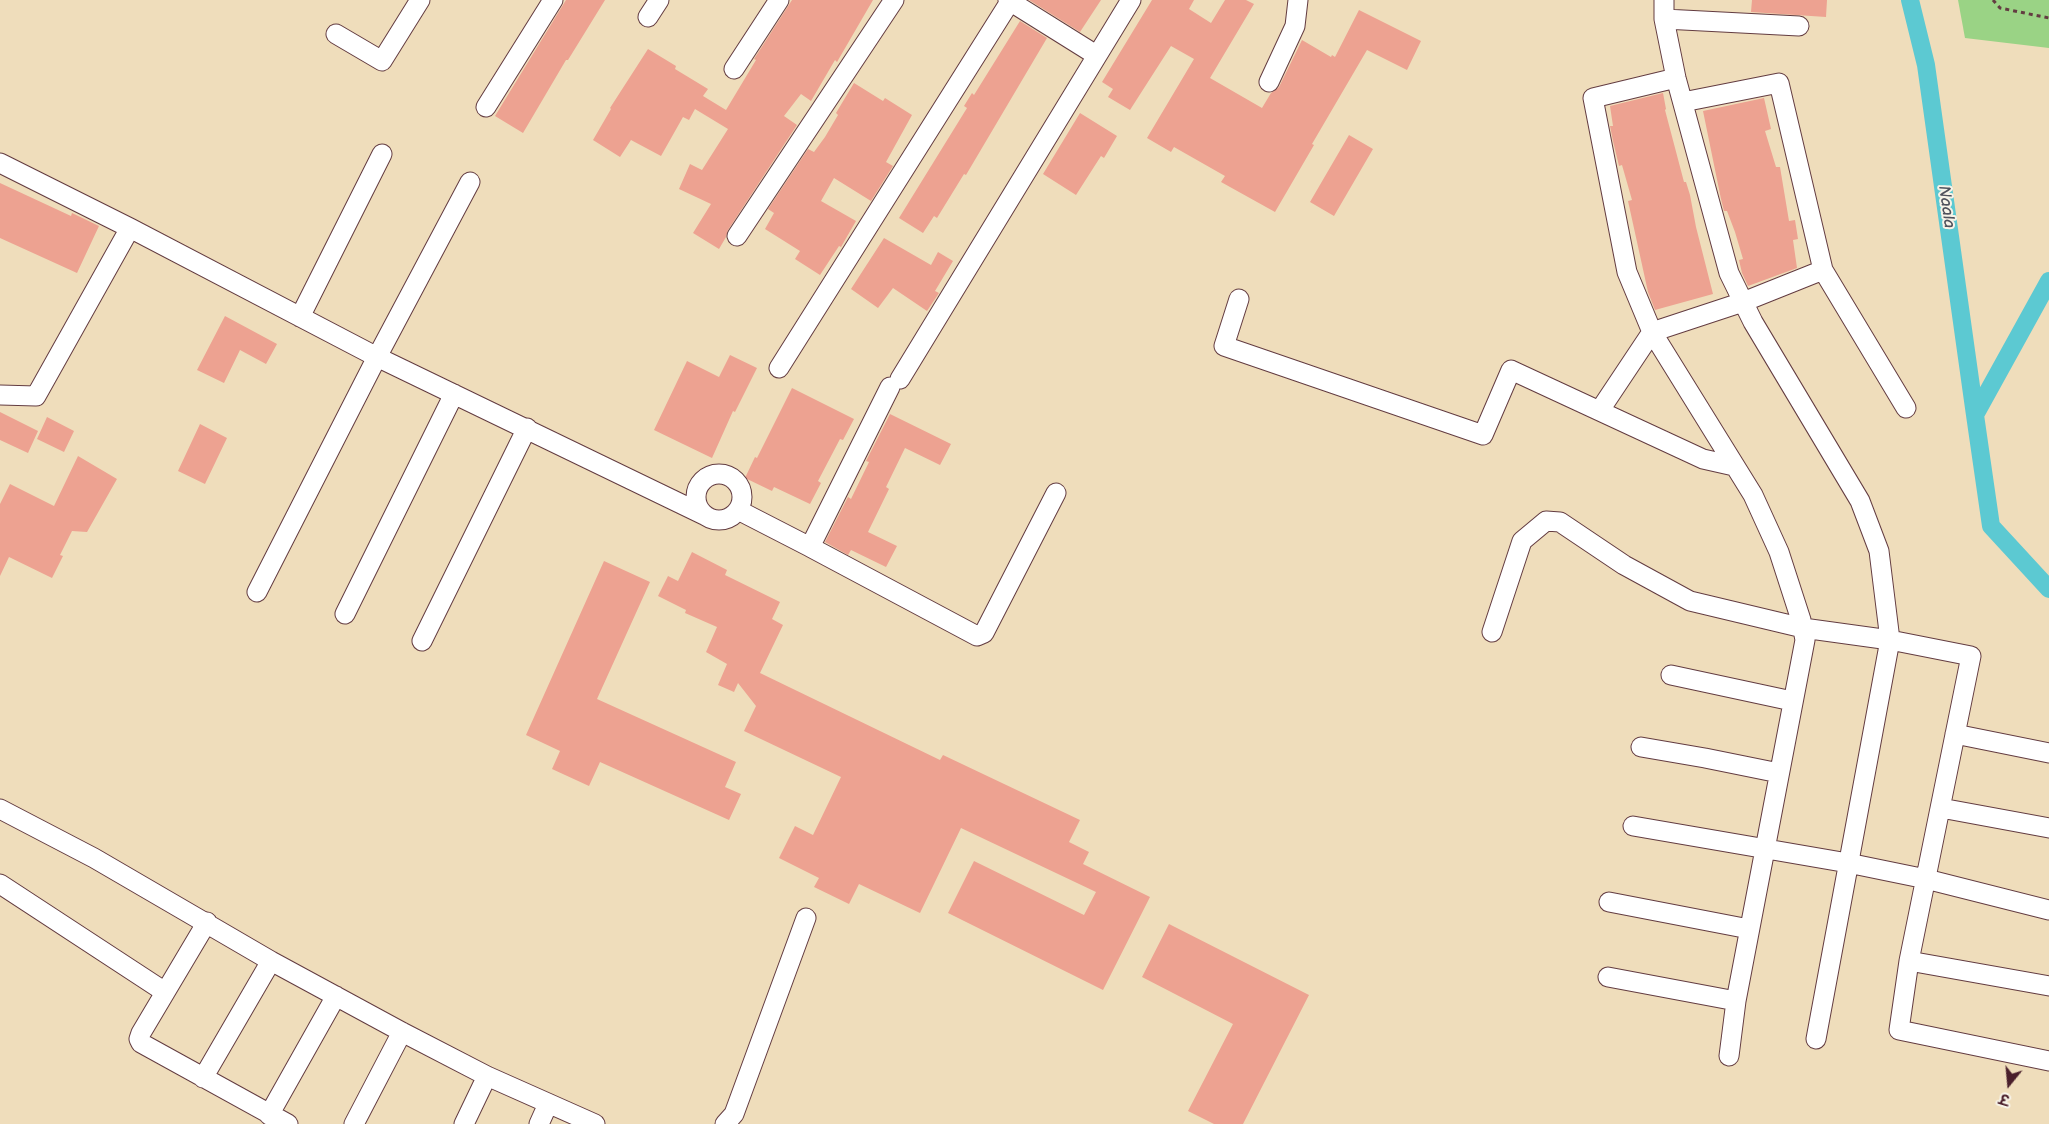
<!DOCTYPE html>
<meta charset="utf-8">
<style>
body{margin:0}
#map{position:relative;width:2049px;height:1124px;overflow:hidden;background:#efddbb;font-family:"Balsamiq Sans","Playpen Sans Deva",sans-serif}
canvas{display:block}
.north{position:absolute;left:1984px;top:1059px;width:50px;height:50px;-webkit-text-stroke:4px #f7f3e8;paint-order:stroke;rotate:197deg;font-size:14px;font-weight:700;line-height:20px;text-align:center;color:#4a1f2b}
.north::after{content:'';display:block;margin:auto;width:18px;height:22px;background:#4a1f2b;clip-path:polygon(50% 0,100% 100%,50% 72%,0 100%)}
</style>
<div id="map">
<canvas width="2049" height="1124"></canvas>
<div class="north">उ</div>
</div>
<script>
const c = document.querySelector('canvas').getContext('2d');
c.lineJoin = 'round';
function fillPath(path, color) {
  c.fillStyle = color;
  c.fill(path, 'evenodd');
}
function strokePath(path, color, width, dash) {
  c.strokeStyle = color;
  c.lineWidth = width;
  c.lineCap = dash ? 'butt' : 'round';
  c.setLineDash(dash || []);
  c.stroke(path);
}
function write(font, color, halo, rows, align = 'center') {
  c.font = font + ' "Balsamiq Sans",sans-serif';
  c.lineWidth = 4;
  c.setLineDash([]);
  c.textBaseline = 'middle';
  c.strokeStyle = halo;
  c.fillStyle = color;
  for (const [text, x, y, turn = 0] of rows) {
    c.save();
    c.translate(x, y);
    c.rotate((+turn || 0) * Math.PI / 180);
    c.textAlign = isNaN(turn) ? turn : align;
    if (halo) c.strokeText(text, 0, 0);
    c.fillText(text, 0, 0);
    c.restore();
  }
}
const green = new Path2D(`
 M1958,0h91v48l-84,-10z`);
const canal = new Path2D(`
 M1910,0l16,65 49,350
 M2049,281l-74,134 16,111 58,63`);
const building = new Path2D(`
 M566,0h39l-37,60h-2l-43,73 -28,-17z
 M792,0h81l-36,62 -2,-2 -24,41 -10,-7 -17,22 13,9 -69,105 -2,7 -7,12 -26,-16 18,-29 -32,-15 11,-25 12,6 26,-41 -33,-20 -6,11 -6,-3 -22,39 -30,-16 -11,17 -27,-17 18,-31 -1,-1 38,-59 28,17 -1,3 33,20 -5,7 23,14 30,-50 -2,-1z
 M1029,0h72l-21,32z
 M1152,0h42l-5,9 22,14 14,-23h21l8,4 -44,74 52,30 9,-15 8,-6 23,-47 29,17 1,-2 3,2 24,-47 62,31 -14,29 -40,-20 -55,94 2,1 -39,67 -54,-30 4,-6 -51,-29 -3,5 -24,-14 47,-79 -23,-13 -41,64 -22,-13 5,-8 -11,-7z
 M1752,0h75l-1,17 -75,-5z
 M1020,21l27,17 -81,137 -2,-1 -27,44 -3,-2 -11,17 -24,-15 68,-110 -3,-2 8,-13 2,2z
 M854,83l29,18 2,-3 27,17 -26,47 7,4 -22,35 -37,-23 -13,23 35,20 -15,26 -2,-1 -19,29 -25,-16 5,-8 -35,-22 9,-16 -6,-4 40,-60 6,3 11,-15 13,-22 -2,-2z
 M1663,93l3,16 -1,1 19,72h2l4,13 6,32 17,67 -58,16 -7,-18 -20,-91 4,-1 -10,-35 -3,1 -6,-25 -3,-15h3l-3,-20z
 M1764,98l7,31 -6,2 11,36h4l9,54 6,-1 3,19 -5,1 4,28 -49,18 -6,-13 -3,-13 4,-1 -8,-27 -8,-21h-3l-3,-12 -18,-88z
 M1080,113l37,23 -13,22 -3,-2 -25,39 -33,-21z
 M1349,135l24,14 -39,67 -24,-14z
 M0,183l71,33 1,-3 27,13 -22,47 -77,-35z
 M884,238l47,27 7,-13 15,9 -18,30 4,2 -12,18 -34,-23 -15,20 -27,-19z
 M225,316l52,28 -11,20 -26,-14 -16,33 -27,-13z
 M730,355l27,13 -22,44 -2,-1 -21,47 -58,-28 33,-69 32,16z
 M792,388l62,31 -11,21 -3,-1 -22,42 3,2 -11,21 -36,-17 -2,4 -27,-13 10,-21 2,1z
 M0,412l38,19 -10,22 -28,-13z
 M890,414l61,30 -11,21 -35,-17 -19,39 3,2 -21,43 29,14 -11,21 -35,-17 -3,5 -23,-13 23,-45 3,2 18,-37 -3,-1z
 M47,417l27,14 -10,21 -27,-13z
 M200,424l27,14 -22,46 -27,-13z
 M78,456l39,23 -30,53 -15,-1 -12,24 3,1 -11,22 -43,-21 -9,19v-72l10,-20 44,22z
 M692,552l35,18 -2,5 55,27 -8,17 11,6 -23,48 180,87 3,-5 137,65 -11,22 20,10 -6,12 67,33 -47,93 -155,-77 26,-52 110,54 12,-23 -135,-64 -41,85 -61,-29 -10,20 -35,-17 5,-9 -40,-20 16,-32 18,9 28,-58 -97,-46 12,-25 -18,-23 -4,9 -16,-7 9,-21 -21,-12 11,-25 -32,-14 1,-3 -28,-14 10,-20 10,5z
 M604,561l46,21 -53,117 139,63 -11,25 16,7 -12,26 -129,-58 -11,24 -37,-17 8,-18 -34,-16z
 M1169,924l140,71 -66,129h-29l-26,-13 45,-87 -91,-47z`);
const path = new Path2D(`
 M1993,0l7,8 49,10`);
const minor = new Path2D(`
 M1008,0l88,55
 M1664,0v19l12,59 53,195 24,49 107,179 19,50 11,89 -74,399
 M648,17l11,-17
 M1664,19l135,7
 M336,34l46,27 38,-61
 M734,69l45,-69
 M1676,78l-83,20 34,174 25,60 101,163 26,57 22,68 4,20 -69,361 -7,55
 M1269,82l26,-56 3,-26
 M1683,102l96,-19 44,187 83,138
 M486,107l67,-107
 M0,163l130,65 247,129 327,158
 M737,236l157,-236
 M1239,299l-15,47 259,89 28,-65 192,89 31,7
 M300,317l82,-163
 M779,368l232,-368
 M900,379l231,-379
 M0,395l36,1 94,-168
 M1600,410l52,-78 91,-30 80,-32
 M696 497a23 23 0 1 1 46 0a23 23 0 1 1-46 0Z
 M738,510l72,37 80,-160
 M810,547l167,89 7,-3 72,-140
 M257,592l120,-235 93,-175
 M345,614l109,-220
 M1492,632l30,-91 24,-20 14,1 64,43 66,36 113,27 87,12 81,16 -62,305 -10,69 150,31
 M422,641l105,-213
 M1671,675l121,26
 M1955,734l94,19
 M1641,747l64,11 74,15
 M1941,808l108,20
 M0,809l94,49 177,103 131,71 85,44 108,48
 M1633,826l215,37 78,16 123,31
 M0,884l165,108
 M1609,902l140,27
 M207,922l-66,111 -2,6 2,4 147,81
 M1909,961l140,25
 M1608,977l128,24
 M203,1078l68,-117
 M269,1115l67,-119
 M354,1124l48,-92
 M464,1124l23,-48
 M539,1124l9,-20
 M725,1124l9,-10 72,-196`);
const waterNames = [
 ["Naala",1946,207,82]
];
fillPath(green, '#9ad385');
strokePath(canal, '#5cc9d2', 18);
fillPath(building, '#eda291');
strokePath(minor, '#633c41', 21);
strokePath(path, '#633c41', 3, [4, 4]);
strokePath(minor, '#fff', 19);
write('italic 16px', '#4f525d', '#f7f3e8', waterNames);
</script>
